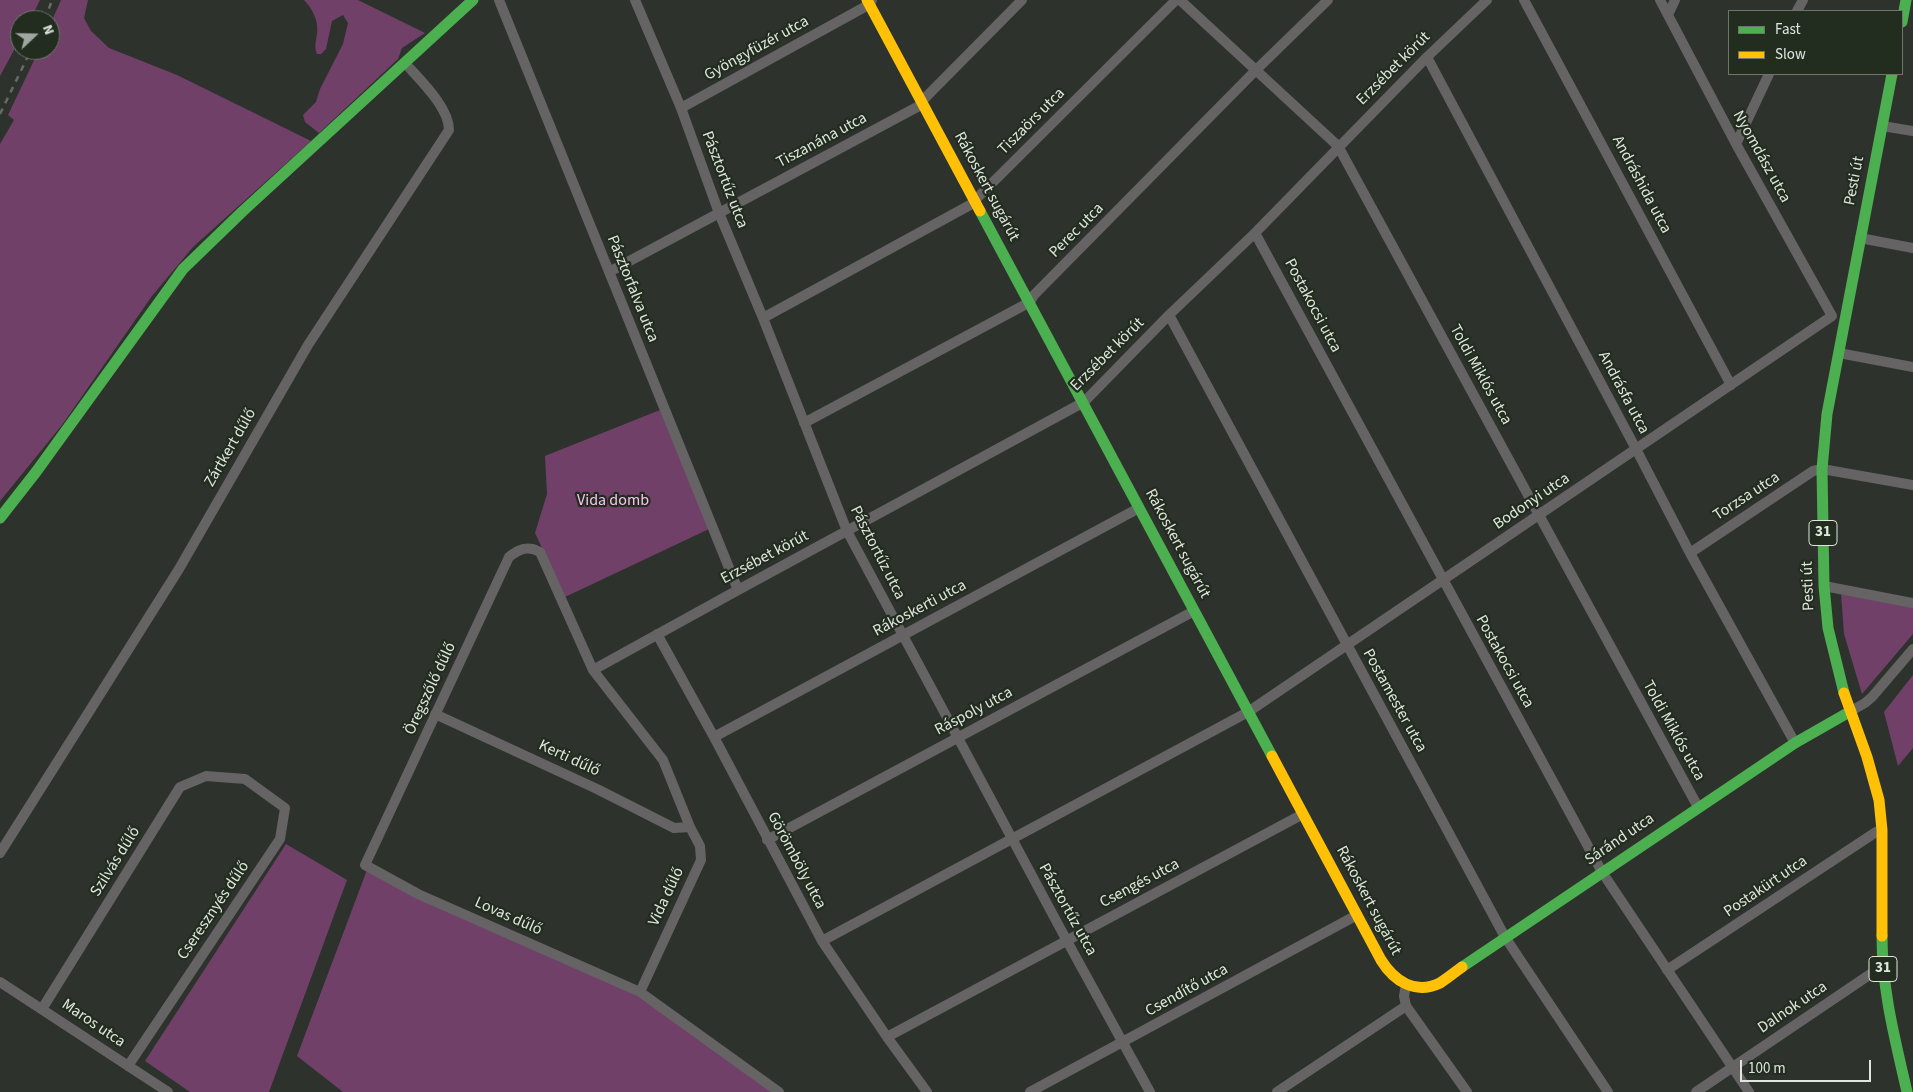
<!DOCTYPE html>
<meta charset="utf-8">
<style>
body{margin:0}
#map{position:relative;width:1913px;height:1092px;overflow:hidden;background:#2d332c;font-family:"Source Sans 3",sans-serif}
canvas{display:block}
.legend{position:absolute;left:1728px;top:10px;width:175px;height:65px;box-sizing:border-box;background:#222c1f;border:1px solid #6e766b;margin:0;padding:6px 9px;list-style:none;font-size:15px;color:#e0e6de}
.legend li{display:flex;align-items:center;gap:10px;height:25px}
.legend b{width:25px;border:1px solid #6e766b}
.north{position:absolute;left:10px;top:10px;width:50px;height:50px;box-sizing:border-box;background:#222c1f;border:1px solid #6e766b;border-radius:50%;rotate:69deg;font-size:14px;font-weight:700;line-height:20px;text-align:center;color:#e0e6de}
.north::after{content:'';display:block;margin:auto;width:18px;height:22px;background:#a1a7a0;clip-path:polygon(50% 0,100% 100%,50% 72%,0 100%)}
.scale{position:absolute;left:1740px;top:1060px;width:131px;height:22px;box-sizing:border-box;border:2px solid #e0e6de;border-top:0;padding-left:6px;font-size:15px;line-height:18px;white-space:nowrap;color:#e0e6de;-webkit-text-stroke:4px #222c1f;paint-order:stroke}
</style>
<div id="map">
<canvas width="1913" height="1092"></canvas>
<ul class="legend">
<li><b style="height:6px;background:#4caf50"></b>Fast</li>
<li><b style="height:6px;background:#ffc107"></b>Slow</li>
</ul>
<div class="north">N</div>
<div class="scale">100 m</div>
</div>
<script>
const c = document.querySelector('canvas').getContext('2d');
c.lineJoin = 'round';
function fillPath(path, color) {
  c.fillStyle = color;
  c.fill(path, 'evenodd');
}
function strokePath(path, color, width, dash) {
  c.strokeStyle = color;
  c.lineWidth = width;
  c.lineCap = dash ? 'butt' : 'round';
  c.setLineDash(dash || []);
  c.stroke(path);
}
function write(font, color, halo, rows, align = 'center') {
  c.font = font + ' "Source Sans 3",sans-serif';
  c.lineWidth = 4.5;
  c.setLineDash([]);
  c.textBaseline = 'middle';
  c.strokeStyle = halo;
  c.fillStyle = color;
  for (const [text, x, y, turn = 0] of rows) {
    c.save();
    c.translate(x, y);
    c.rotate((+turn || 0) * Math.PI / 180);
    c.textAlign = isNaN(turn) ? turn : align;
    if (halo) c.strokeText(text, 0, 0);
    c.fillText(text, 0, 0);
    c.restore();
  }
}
const green = new Path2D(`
 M0,0h40l-10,20h-10v19l-20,37z
 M61,0h27l-4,18 7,13 18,17 68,27 134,66 -118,106 -41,49 -90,129 -62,76v-357l14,-24 -6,-5 31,-65h11v-25z
 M304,0h54l67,33 -23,15 -4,11 -79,74 -14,-11 -2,-7 13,-13 4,-13 23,-45 5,-21 -5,-8 -11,6 -6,28 -5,5h-4c-3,-7 -1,-13 0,-20 2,-13 -5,-26 -13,-34z
 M660,410l49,119 -144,68 -30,-64 12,-39 -2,-38z
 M1841,593l72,13v28l-51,60 -18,-60z
 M1913,675v73l-15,18 -14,-54z
 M286,844l61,36 -78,212h-79l-45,-31z
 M367,870l265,122 147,100h-436l-46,-36z`);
const street = new Path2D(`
 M499,0l239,590
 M635,0l46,108 38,105 44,105 84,213 220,410 83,151
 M1180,0l158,146 360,661
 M1524,0l207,385
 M1660,0l76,144 96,172
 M1797,11l6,-11
 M1668,15l7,-15
 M1427,57l209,392 54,104 105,190
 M681,108l189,-104 2,-4
 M1882,126l31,5
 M1736,144l33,-70
 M1255,233l347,639 147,220
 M1860,238l53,10
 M609,272l310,-166 7,-9 96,-97
 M1169,315l336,622 103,155
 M763,318l207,-113 206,-205
 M1839,353l74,14
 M804,423l226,-121 4,-7 222,-225 72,-70
 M1690,553l123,-82 9,-2 91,16
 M1824,586l89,17
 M657,634l57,103 108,204 65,96 40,55
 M593,670l145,-80 346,-188 85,-87 86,-82 172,-176 60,-57
 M1851,711l14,-8 7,-6 41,-48
 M435,714l162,75 77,39 16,-1
 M714,737l425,-229
 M767,840l427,-229
 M0,853l179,-284 129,-224 141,-215c0,-23 -29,-50 -44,-67
 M822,941l426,-229 584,-396
 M1667,970l209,-138 6,-2
 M0,982l168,110
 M1406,985l-2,11 2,10 61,86
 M640,992l61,-132 -1,-14 -10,-19 -27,-67 -70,-90 -53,-118c-12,-7 -21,-3 -31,5l-144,308 53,29 222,98 139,100
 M42,1009l138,-222 26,-11 39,3 40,29 -5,31 -152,227
 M887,1037l416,-223
 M1030,1092l327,-177
 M1277,1092l129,-86
 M1696,1092l179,-121 7,-2`);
const fast = new Path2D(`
 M1902,22l4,-22
 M980,211l292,545
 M0,518l36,-46 147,-203 60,-58 230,-211
 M1844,693l-16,-65 -4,-42 -2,-117 5,-55 65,-340
 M1882,936c0,55 13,103 25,156
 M1462,967l333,-224 56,-32`);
const slow = new Path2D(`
 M867,0l113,211
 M1844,693l23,64 12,43 3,30v106
 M1272,756l109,204c13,21 34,35 59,23 8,-5 15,-11 22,-16`);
const rail = new Path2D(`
 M45,20l7,-20
 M0,114l31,-64`);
const shields = [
 [1823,533,28],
 [1883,969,28]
];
const shieldNames = [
 ["31",1823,533],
 ["31",1883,969]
];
const streetNames = [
 ["Gyöngyfüzér utca",757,49,-29],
 ["Erzsébet körút",1394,69,-45],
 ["Tiszaörs utca",1032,122,-45],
 ["Tiszanána utca",822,141,-28],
 ["Nyomdász utca",1761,157,61],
 ["Pásztortűz utca",724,180,69],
 ["Pesti út",1855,181,-79],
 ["Andráshida utca",1641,185,62],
 ["Rákoskert sugárút",986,187,62],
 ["Perec utca",1077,231,-45],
 ["Pásztorfalva utca",632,289,68],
 ["Postakocsi utca",1312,306,62],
 ["Erzsébet körút",1108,355,-45],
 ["Toldi Miklós utca",1480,375,61],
 ["Andrásfa utca",1623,393,62],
 ["Zártkert dűlő",231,448,-60],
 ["Torzsa utca",1747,497,-33],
 ["Bodonyi utca",1532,502,-34],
 ["Rákoskert sugárút",1177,544,62],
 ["Pásztortűz utca",877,553,63],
 ["Erzsébet körút",765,558,-28],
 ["Pesti út",1809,586,-92],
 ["Rákoskerti utca",920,609,-28],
 ["Postakocsi utca",1504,662,61],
 ["Öregszőlő dűlő",431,689,-65],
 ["Postamester utca",1394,701,61],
 ["Ráspoly utca",974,712,-28],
 ["Toldi Miklós utca",1673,731,61],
 ["Kerti dűlő",569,759,25],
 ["Sáránd utca",1620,840,-34],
 ["Görömböly utca",796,861,62],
 ["Szilvás dűlő",116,862,-58],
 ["Csengés utca",1140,884,-28],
 ["Postakürt utca",1766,887,-34],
 ["Vida dűlő",667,897,-65],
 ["Rákoskert sugárút",1368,901,62],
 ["Pásztortűz utca",1067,910,61],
 ["Cseresznyés dűlő",214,911,-56],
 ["Lovas dűlő",508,917,24],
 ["Csendítő utca",1187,991,-29],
 ["Dalnok utca",1793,1008,-34],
 ["Maros utca",93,1024,34]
];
const parkNames = [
 ["Vida domb",613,501]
];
fillPath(green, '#704069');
strokePath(street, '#656364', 10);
strokePath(fast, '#4caf50', 11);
strokePath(slow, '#ffc107', 11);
strokePath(rail, '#686a68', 2.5, [6, 6]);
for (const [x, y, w] of shields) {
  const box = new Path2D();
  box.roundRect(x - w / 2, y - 12.5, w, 25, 4);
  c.fillStyle = '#222c1f';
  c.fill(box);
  strokePath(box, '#e0e6de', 1);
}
write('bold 15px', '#e0e6de', null, shieldNames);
write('16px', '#e0e6de', '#222c1f', streetNames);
write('16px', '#fac1f0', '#222c1f', parkNames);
</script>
